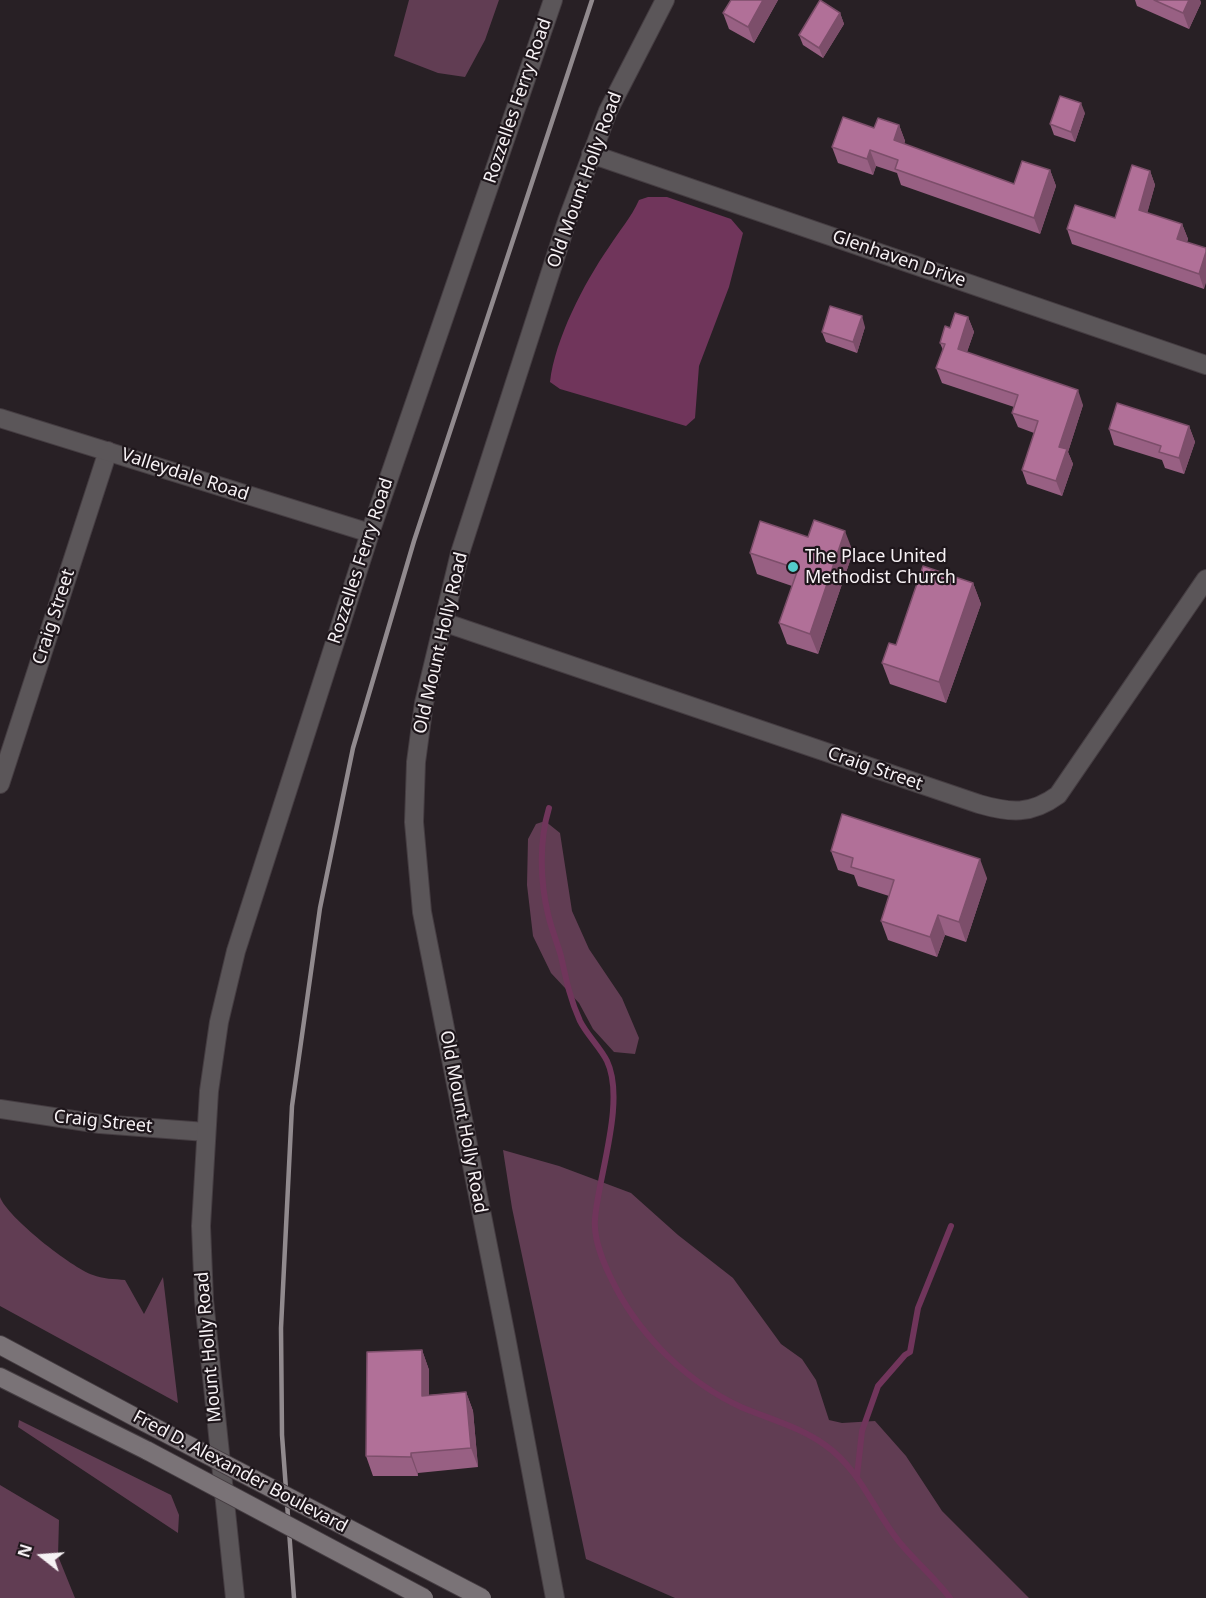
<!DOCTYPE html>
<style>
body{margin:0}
#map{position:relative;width:1206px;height:1598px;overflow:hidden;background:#282025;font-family:"Noto Sans",sans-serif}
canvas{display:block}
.north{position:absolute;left:12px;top:1526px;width:60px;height:60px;-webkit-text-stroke:4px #1e161b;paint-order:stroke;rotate:287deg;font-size:16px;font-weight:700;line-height:24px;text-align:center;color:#f7f2f5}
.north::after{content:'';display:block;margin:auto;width:21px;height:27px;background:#f7f2f5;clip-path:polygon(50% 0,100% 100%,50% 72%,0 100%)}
</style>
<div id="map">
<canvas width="1206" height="1598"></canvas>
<div class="north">N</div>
</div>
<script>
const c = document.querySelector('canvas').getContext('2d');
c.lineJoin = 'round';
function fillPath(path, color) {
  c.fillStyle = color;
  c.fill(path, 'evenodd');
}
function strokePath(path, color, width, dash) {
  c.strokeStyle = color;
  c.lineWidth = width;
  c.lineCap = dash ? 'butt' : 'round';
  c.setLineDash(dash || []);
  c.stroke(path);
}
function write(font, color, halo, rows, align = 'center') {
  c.font = font + ' "Noto Sans",sans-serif';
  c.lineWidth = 4.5;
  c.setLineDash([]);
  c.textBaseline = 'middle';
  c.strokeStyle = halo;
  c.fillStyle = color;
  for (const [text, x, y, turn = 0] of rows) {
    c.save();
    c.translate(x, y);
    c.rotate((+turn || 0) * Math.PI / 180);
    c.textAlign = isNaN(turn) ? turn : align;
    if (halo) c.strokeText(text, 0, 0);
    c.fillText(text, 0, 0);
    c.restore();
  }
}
const green = new Path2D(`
 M409,0h90l-14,40 -20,37 -27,-4 -44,-17z
 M545,821l15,12 12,78 17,38 33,49 17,40 -4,16 -21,-2 -21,-23 -14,-26 -28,-30 -18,-37 -6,-51 1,-46 8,-15z
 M503,1150l56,16 72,27 47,42 55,43 48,66 21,15 14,21 13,40 13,3 33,-2 31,35 36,55 87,87h-354l-89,-39 -74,-351z
 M0,1197c7,20 72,71 93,78 9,4 22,4 32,5l19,34 19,-37 15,126 -178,-97z
 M19,1420l152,75 8,20 -1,18 -160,-106z
 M0,1485l59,35 -1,36 17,42h-75z`);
const water = new Path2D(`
 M648,197h19l64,22 12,14 -14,54 -30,79 -4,52 -9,8 -126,-37 -10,-7c5,-43 34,-99 59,-135 10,-16 22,-29 30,-47z`);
const stream = new Path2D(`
 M549,808c-10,33 -9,73 -1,106 3,14 9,28 13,42 5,23 9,43 19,65 7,14 20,26 27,40 19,40 -9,116 -12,158 -2,23 11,50 21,69 27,51 73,95 125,119 28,12 59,20 84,38 36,25 49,67 76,99 16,19 34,34 49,54
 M857,1476l5,-45 16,-45 27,-31 5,-3 8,-44 33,-82`);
const minor = new Path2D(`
 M591,154l615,211
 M443,622l536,182c31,9 52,11 79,-9l148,-216
 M0,784l108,-333
 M0,1109l100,15 106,8`);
const tertiary = new Path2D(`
 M0,418l370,115
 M235,1598l-31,-298 -3,-74 8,-135 10,-69 17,-71 134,-418 183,-533
 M555,1598l-49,-261 -84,-425 -8,-90 2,-60 8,-59 36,-150 107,-332 41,-110 57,-111`);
const secondary = new Path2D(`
 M0,1345l146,78
 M0,1377l148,74`);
const rail = new Path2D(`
 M294,1598l-12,-163 -1,-107 11,-222 28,-198 33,-160 61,-207 178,-541`);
const secondaryBridge = new Path2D(`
 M146,1423l336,175
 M148,1451l276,147`);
const wall = new Path2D(`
 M731,0h47l-24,43 -25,-14 -6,-16z
 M1135,0h65l1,3 -12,26 -52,-23z
 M840,13l4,11 -21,34 -20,-13 -4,-10z
 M1085,113l-10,29 -21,-7 -4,-11z
 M899,125l6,16 -1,3 110,40 36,-14 6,16 -16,48 -139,-49 -4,-12 -21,-7 -3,9 -35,-12 -6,-16 42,-19z
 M1150,171l5,14 -8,28 35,11 6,15 -1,3 19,6 -2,41 -132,-45 -5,-15 48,-11z
 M968,317l6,15 -7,20 116,53 -15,47 5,12 -11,32 -35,-12 -5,-14 12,-37 -16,-6 -6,-14 2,-6 -72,-24 -6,-15 7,-18 -3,-7 10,-15z
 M865,327l-8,26 -31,-11 -4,-10z
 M1189,426l6,16 -11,32 -19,-6 -3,-8 -48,-15 -5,-16z
 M808,537l45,15 -35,102 -31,-10 -8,-21 13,-37 -35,-12 -7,-21z
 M973,583l8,21 -35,99 -56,-19 -8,-21 14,-18z
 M831,851l156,27 -21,64 -21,-7 -8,22 -49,-17 -7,-19 8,-25 -31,-10 -4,-11 -16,-5z
 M422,1350l7,20v25l37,-3 7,19 5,56 -60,6v3h-45l-7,-20z`);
const shadedWall = new Path2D(`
 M763,0h15l-24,43 -6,-16z
 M1189,0h11l1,3 -12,26 -6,-16z
 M840,13l4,11 -21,34 -4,-10z
 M1081,103l4,10 -10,29 -4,-10z
 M899,125l6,16 -5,15 -6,-16z
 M870,150l6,16 -3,9 -6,-16z
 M1050,170l6,16 -16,48 -6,-16z
 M1150,171l5,14 -11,40 -5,-15z
 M1182,224l6,15 -5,15 -6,-15z
 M1206,252v31l-2,6 -5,-15z
 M862,316l3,11 -8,26 -4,-11z
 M968,317l6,15 -11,31 -5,-14z
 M1078,390l5,15 -15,47 5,12 -11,32 -6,-15 3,-34z
 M1189,426l6,16 -11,32 -5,-16z
 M845,531l8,21 -35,102 -8,-20z
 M973,583l8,21 -35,99 -7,-21z
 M980,859l7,19 -21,64 -7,-20z
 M938,915l7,20 -8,22 -7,-20z
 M422,1350l7,20v45l-7,-19z
 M466,1392l7,19 5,56 -7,-19z
 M411,1453l7,20v3l-7,-19z`);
const building = new Path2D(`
 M731,0h32l-15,27 -25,-14z
 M820,0l20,13 -21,35 -20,-13z
 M1154,0h35l-6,13z
 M1060,96l21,7 -10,29 -21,-8z
 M843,117l31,11 4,-10 21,7 -5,15 120,44 8,-23 28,9 -16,48 -139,-49 3,-9 -28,-10 -3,9 -35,-12z
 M1132,165l18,6 -11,39 43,14 -5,15 29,9v4l-7,22 -132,-45 8,-24 40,13z
 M830,306l32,10 -9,26 -31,-10z
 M955,313l13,4 -10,32 120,41 -19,57 8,2 -11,32 -34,-11 16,-49 -26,-8 6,-18 -82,-27 9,-24 -5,-1 5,-17 5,2z
 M1117,403l72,23 -10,32 -20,-6 2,-6 -52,-17z
 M814,520l31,11 -35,103 -31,-11 19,-54 -48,-16 10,-32 48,16z
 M923,566l50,17 -34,99 -57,-19 7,-20 7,2z
 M842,814l138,45 -21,63 -21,-7 -8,22 -49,-16 13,-41 -43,-13 2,-9 -22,-7z
 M422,1350v46l44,-4 5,56 -60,5v4l-45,-1 1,-104z`);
const markers = [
 [793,567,6,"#53cdca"]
];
const streetNames = [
 ["Rozzelles Ferry Road",518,101,-71],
 ["Old Mount Holly Road",585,180,-70],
 ["Glenhaven Drive",899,259,19],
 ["Valleydale Road",185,475,18],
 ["Rozzelles Ferry Road",361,561,-72],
 ["Craig Street",54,617,-72],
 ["Old Mount Holly Road",441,643,-77],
 ["Craig Street",875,769,19],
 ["Craig Street",103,1122,6],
 ["Old Mount Holly Road",463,1122,79],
 ["Mount Holly Road",209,1347,-95],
 ["Fred D. Alexander Boulevard",240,1472,28]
];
const poiNames = [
 ["The Place United",805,557],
 ["Methodist Church",805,578]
];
fillPath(green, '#613d53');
fillPath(water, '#70355b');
strokePath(stream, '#70355b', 6);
strokePath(minor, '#453d42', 20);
strokePath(tertiary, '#453d42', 20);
strokePath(secondary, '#453d42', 20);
strokePath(minor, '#5b5659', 18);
strokePath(tertiary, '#5b5659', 18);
strokePath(secondary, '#7a7377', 18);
strokePath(rail, '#918a8e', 4.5);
strokePath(secondaryBridge, '#453d42', 20, []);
strokePath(secondaryBridge, '#7a7377', 18);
fillPath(wall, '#986083');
fillPath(shadedWall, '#7c4e6a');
fillPath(building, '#b17098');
strokePath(building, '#7c4e6a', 1.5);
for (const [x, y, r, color] of markers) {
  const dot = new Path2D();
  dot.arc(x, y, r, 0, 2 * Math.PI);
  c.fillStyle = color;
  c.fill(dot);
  strokePath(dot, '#1e161b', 2);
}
write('18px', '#f7f2f5', '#1e161b', streetNames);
write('18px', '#f7f2f5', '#1e161b', poiNames, 'left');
</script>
